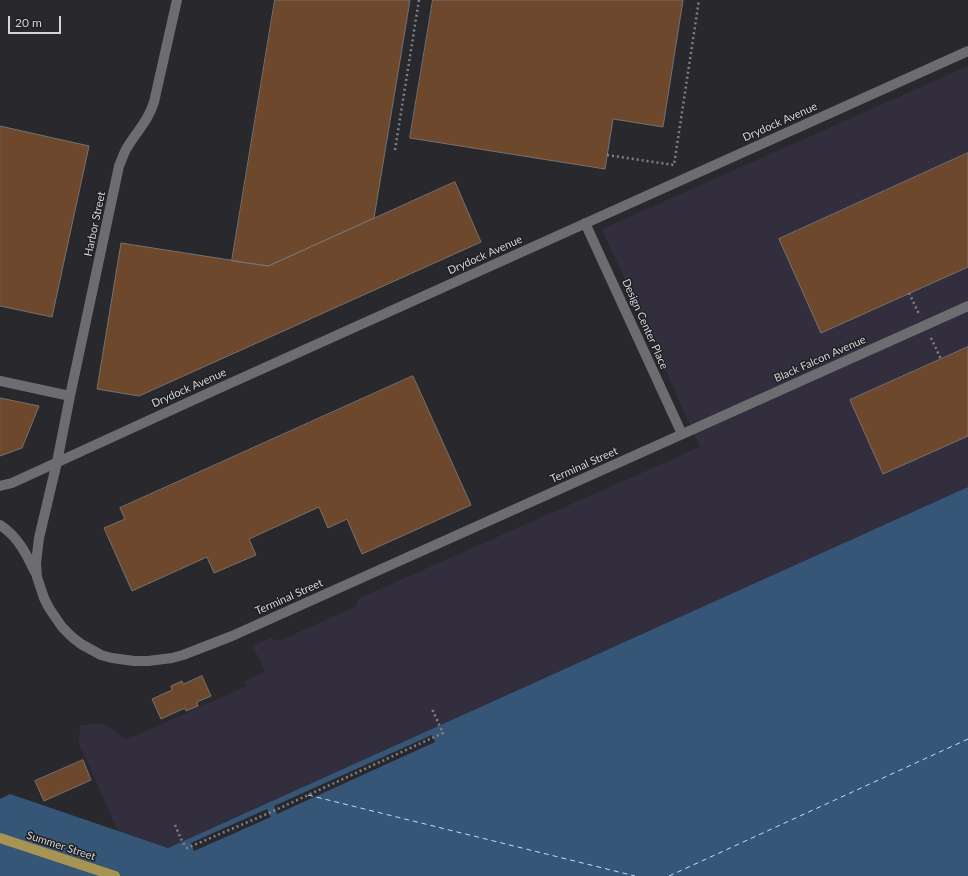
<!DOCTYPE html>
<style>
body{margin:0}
#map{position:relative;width:968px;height:876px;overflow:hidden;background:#29292d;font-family:Lato,sans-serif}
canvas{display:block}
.scale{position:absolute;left:8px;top:16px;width:53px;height:18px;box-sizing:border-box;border:2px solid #d5d5d7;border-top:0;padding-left:5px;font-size:12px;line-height:14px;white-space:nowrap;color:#d5d5d7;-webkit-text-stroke:3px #1f2023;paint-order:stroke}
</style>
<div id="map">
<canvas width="968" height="876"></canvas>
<div class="scale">20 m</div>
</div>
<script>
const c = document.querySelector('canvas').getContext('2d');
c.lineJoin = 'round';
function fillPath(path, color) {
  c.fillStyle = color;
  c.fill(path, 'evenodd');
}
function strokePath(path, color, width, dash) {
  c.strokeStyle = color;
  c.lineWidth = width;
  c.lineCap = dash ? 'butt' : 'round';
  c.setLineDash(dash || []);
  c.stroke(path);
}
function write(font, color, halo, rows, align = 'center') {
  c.font = font + ' Lato,sans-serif';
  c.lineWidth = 3;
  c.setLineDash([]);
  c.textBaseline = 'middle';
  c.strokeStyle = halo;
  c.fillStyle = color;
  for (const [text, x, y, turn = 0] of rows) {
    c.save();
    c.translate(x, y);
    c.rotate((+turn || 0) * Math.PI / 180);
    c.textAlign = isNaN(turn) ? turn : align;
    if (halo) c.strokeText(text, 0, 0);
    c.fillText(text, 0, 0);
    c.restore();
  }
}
const commercial = new Path2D(`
 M968,66v421l-800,361 -50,-17 -39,-88 1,-18 24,-1 10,6 12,10 121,-54 -2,-5 20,-9 -12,-26 17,-8 9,3 76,-34 5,-9 340,-151 -98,-218z`);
const water = new Path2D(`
 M968,487v389h-968v-77l10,-5 158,54z`);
const pier = new Path2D(`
 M432,735l3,7 -158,72 -3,-8z
 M267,809l4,8 -77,34 -3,-8z`);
const ferry = new Path2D(`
 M308,795l327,81
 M669,876l299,-137`);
const building = new Path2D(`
 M275,0h135l-36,218 -106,48 -36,-5z
 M433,0h250l-20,127 -50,-8 -8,50 -195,-31z
 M0,126l89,20 -37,171 -52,-11z
 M968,153v114l-147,66 -42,-94z
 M455,182l26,60 -342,154 -42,-7 24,-146 147,23z
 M968,347v89l-85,38 -33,-74z
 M413,376l58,129 -109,49 -15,-35 -19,9 -9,-21 -70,32 7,16 -42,18 -7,-16 -75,34 -28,-63 21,-9 -5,-11z
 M0,398l39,8 -17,42 -22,8z
 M202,676l9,20 -14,6 1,4 -12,5 -1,-3 -24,11 -9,-20 20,-9 -1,-4 11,-5 1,3z
 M83,760l8,20 -47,21 -9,-20z`);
const path = new Path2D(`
 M395,150l24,-150
 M607,155l67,10 25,-165
 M909,293l10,21
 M931,338l10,21
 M175,825l7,16 5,7 82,-35 174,-80 -11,-24`);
const minor = new Path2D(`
 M177,0l-23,102c-6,19 -16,28 -26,44 -4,6 -6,13 -9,20l-49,230 -13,66 -18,76 -3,25 1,14 7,21 5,10 13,19 10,10 9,7 20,11 11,3 22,3h14l24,-3 11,-3 49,-19 736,-330
 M585,223l97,211
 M0,381l70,15
 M0,486l12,-3 201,-92 755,-340
 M0,525c18,12 26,28 35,47`);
const major = new Path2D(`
 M0,838l115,38`);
const streetNames = [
 ["Drydock Avenue",780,122,-24],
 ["Harbor Street",95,224,-78],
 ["Drydock Avenue",485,255,-24],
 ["Design Center Place",645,324,66],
 ["Black Falcon Avenue",820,359,-24],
 ["Drydock Avenue",189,388,-24],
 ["Terminal Street",584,465,-24],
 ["Terminal Street",289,597,-24],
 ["Summer Street",61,846,18]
];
fillPath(commercial, '#332e3e');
fillPath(water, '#365677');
fillPath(pier, '#29292d');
strokePath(ferry, '#bdddff', 1, [5, 4]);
fillPath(building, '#6e482d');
strokePath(building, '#76726f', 1);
strokePath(path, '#818184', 2.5, [2, 3]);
strokePath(minor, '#6d6d71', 10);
strokePath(major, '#a89452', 10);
write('11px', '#d5d5d7', '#1f2023', streetNames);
</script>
